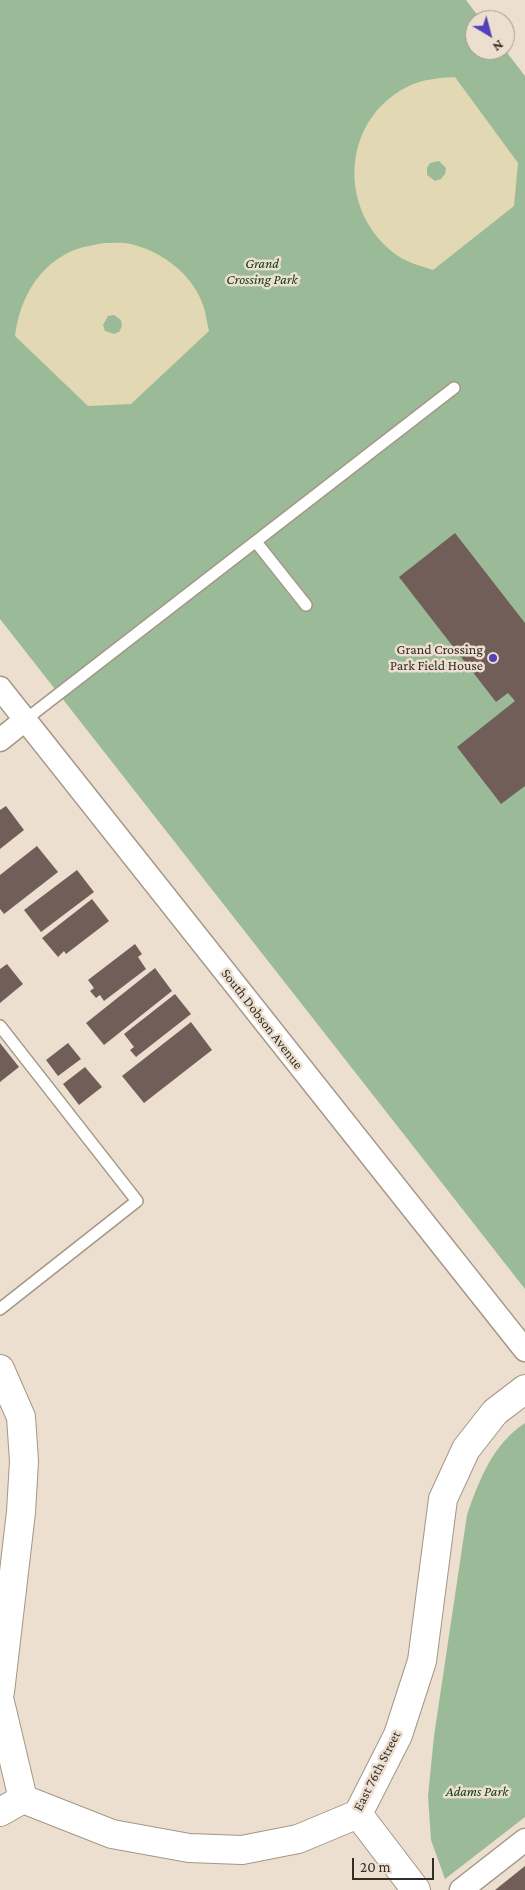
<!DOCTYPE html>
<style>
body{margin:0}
#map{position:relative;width:525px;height:1890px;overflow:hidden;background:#eddfcf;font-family:"Crimson Pro",serif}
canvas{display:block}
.north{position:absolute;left:465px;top:10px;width:50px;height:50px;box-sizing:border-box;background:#eddfcf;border:1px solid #a3988c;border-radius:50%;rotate:143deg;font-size:14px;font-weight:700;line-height:20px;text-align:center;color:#332e28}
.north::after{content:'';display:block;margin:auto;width:18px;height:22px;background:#5341b9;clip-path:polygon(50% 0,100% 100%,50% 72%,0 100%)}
.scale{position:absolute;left:352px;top:1858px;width:82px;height:22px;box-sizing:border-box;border:2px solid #332e28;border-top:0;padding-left:6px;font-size:15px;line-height:18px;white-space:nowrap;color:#332e28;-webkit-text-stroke:4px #eddfcf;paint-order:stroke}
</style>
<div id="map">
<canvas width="525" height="1890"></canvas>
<div class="north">N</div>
<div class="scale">20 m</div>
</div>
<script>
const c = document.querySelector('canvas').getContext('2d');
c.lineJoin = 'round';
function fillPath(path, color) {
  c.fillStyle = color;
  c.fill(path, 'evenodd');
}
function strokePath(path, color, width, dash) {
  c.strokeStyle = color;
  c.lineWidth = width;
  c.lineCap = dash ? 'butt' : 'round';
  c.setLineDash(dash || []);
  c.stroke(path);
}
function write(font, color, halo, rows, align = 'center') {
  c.font = font + ' "Crimson Pro",serif';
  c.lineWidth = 5;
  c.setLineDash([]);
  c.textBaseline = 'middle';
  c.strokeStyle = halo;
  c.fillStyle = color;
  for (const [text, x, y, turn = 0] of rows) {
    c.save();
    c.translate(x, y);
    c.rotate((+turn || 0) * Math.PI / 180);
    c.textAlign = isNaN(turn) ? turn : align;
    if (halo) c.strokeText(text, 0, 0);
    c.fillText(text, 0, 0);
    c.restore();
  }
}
const green = new Path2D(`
 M0,0h466l15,20h-6v30h30l20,26v1213l-525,-670z
 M525,1423v394l-80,62 -14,-39 -3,-44 6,-60 33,-221c12,-35 26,-71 58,-92z`);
const sand = new Path2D(`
 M455,77l63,86 -4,43 -81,64c-12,-4 -24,-7 -35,-14 -61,-42 -58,-135 9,-169 15,-8 32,-9 48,-10zM439,161l7,7 -1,6 -4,5 -6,2 -8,-6v-7l3,-5z
 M104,243c9,0 18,-1 27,1 32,8 63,31 73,64 2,7 3,15 5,23l-78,73 -43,2 -73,-70c5,-38 24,-73 62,-87 9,-3 18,-4 27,-6zM114,315l7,5 1,6 -3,6 -5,2 -9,-3 -2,-6 5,-9z`);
const building = new Path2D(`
 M455,533l70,90v163l-24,18 -44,-57 58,-46 -7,-8 -12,9 -97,-125z
 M6,806l18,24 -24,19v-39z
 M37,846l21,26 -54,42 -4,-5v-34z
 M77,870l17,22 -53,40 -17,-22z
 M92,899l17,22 -43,33 -2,-3 -6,6 -16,-19z
 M135,944l7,10 -4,3 8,12 -42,32 -4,-6 -4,3 -6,-7 4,-3 -6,-8z
 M7,964l16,20 -23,19v-34z
 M155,968l17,23 -68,54 -18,-22z
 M175,994l16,20 -55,43 -6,-7 4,-3 -10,-13z
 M191,1022l21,28 -68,53 -22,-27z
 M0,1043l19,24 -19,15z
 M68,1043l13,16 -23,17 -12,-16z
 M85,1067l17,20 -23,18 -16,-21z
 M525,1866v24h-30z`);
const lane = new Path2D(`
 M256,542l50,63
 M25,720l429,-332
 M0,1026l137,175 -137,108`);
const street = new Path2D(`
 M0,688l525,662
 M0,740l25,-20
 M461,1890l64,-50`);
const secondary = new Path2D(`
 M0,1369l21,48 3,44 -3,51 -21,180
 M0,1702l23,97
 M23,1799l89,35 77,14 53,2 56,-11 60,-25 40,-79 24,-74 21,-162 23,-50 29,-37 30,-23
 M0,1812l23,-13
 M358,1814l58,76`);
const markers = [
 [493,658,5,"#5341b9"]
];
const parkNames = [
 ["Grand",262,264],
 ["Crossing Park",262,280],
 ["Adams Park",477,1792]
];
const poiNames = [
 ["Grand Crossing",483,650],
 ["Park Field House",483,666]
];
const streetNames = [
 ["South Dobson Avenue",262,1019,52],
 ["East 76th Street",377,1771,-63]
];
fillPath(green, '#9bbb98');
fillPath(sand, '#e2d8b3');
fillPath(building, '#715e59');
strokePath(lane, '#a49787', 14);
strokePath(street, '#a49787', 25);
strokePath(secondary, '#a49787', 30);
strokePath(lane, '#fff', 11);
strokePath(street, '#fff', 22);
strokePath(secondary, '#fff', 28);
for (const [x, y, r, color] of markers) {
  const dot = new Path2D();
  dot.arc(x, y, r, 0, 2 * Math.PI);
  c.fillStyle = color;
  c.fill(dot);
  strokePath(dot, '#eddfcf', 2);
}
write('italic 14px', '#0e410c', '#eddfcf', parkNames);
write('14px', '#332e28', '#eddfcf', poiNames, 'right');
write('14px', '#332e28', '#eddfcf', streetNames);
</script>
